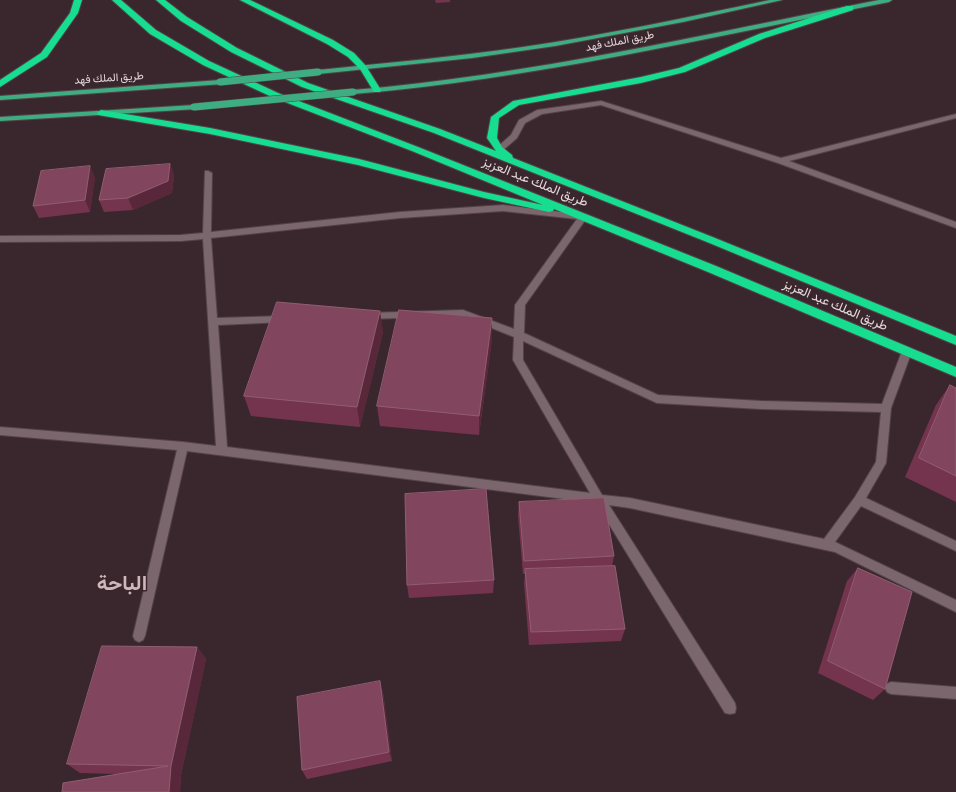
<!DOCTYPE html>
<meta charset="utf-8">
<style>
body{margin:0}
canvas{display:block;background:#3a272d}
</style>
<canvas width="956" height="792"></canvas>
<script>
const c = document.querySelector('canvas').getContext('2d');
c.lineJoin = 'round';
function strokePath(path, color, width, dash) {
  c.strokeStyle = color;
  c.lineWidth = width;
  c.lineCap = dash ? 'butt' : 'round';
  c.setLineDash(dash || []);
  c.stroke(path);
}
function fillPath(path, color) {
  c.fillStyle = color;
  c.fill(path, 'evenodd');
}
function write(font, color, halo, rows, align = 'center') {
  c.font = font + ' "Source Sans 3",Vazirmatn,sans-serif';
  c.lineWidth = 3;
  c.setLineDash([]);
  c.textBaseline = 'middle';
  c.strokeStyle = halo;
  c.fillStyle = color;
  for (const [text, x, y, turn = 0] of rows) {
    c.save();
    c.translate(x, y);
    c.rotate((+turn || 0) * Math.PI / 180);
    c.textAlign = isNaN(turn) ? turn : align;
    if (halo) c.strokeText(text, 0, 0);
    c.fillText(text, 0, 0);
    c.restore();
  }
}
const minor = new Path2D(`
 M601,101l180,57 175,-44v4l-167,43 167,61v6l-178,-65 -177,-58 -59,9 -17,9 -8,15 -15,13h-6l-1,-2 16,-14 8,-15 18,-10z
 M205,171h3l4,2 -1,59 189,-20 103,-7 83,10 1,2 -1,2 -61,86 -1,28 134,62 103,6 121,3 20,-53 5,-4 3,1 2,3 -21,57 -5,55 -20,35 90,43v10l-95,-45 -26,36 121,58v12l-121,-60 -205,-44 -21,-3 126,198 1,5 -1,5 -5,1 -5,-1 -129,-210 -409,-52 -42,185 -2,4 -4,2 -4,-2 -2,-4 44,-186 -177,-15v-8l183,15 33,4 -13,-207 -22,2 -181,1v-6l181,-1 22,-2zM503,211l74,8 -62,86 -1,24 -51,-19 -95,3 -5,3 5,3 94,-3 52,21 -1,23 77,133 -363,-46 -9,-122 66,-3 5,-3 -5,-3 -67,2 -6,-80 189,-20zM523,341l134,62 104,6 120,3 -5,50 -21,35 -31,42 -194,-41 -28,-3 -79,-135z
 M891,682l65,5v12l-65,-5 -4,-2 -2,-4 2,-4z`);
const major = new Path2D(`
 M770,0h12l-99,22 -128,24 -83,12 -154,16 -4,-2 4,-2c68,-7 137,-13 205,-23 83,-12 165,-30 247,-47z
 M879,0h13l-3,2c-178,35 -355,77 -536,92l-4,-2 4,-2c178,-15 352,-56 526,-90z
 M220,80h3v4l-223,16v-4z
 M194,105h3v4l-197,12v-4z`);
const highway = new Path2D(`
 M74,0h8l-4,13 -31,44 -47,30v-7l41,-27 29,-40z
 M112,0h9l35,30 53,31 69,32 140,54 298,119 240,101v10l-248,-105 -154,-63 -1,2 -4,1 -65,-14 -126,-33 -148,-31 -112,-19 -1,-2 4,-3 109,18 149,31 125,33 59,13 -131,-54 -140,-54 -69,-32 -53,-31z
 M156,0h9l22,17 50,31 71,35 132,46 56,22 -9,-13 4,-21 22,-16 128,-24 38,-9 80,-34 88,-28h6v4l-88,28 -80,34 -44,11 -122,22 -20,13 -2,20 5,9 10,8 1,3 202,80 241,98v9l-249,-103 -273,-109 -132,-46 -71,-35 -50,-31z
 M240,0h10l83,40 21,13 12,13 15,24 -1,2h-6l-14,-23 -12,-12 -21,-13z`);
const majorBridge = new Path2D(`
 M220,82l98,-10
 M194,107l159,-15`);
const wall = new Path2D(`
 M435,0h15v2l-14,1z
 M170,164l4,11 -2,18 -39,17 -29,2 -5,-12z
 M95,177l-5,35 -51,6 -6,-12z
 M492,318v21l-13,96 -99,-9 -3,-20z
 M383,332l-23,95 -109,-11 -7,-20z
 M950,385l6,3v114l-51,-25 31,-72z
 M519,502l95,54 -2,10 13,63 -4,12 -92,4 -5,-62 1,-9h-2l-5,-58z
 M858,568l27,121 -12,11 -55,-27 29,-92z
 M494,580l-1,13 -84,5 -2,-13z
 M197,647l9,12 -25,116 -1,17h-118l56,-18 -38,-1 -13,-9z
 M383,692l9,69 -85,18 -5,-9z`);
const shadedWall = new Path2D(`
 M170,164l4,11 -2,18 -39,17 -5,-12z
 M90,166l5,11 -5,35 -5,-12z
 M380,311l3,21 -23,95 -3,-20z
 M492,318v21l-13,96v-19z
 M197,647l9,12 -25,116 -1,17h-11l2,-26z
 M380,681l3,11 9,69 -3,-9z`);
const building = new Path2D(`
 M170,164l-2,17 -40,17 -29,2 7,-31z
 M90,166l-5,34 -52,6 8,-35z
 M277,302l103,9 -23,96 -113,-11z
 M399,310l93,8 -13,98 -102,-10z
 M950,385l6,3v88l-37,-18z
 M486,489l8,91 -87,5 -2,-91z
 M604,498l10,58 -90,5 -5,-59z
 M615,566l10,63 -94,3 -6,-63z
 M858,568l54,24 -27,97 -57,-28z
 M102,646l95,1 -26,119 -2,26h-107l1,-9 105,-17 -101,-2z
 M380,681l9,71 -87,18 -5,-73z`);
const farStreetnames = [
 ["طريق الملك فهد",620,42,-11],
 ["طريق الملك فهد",109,79,-4]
];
const streetNames = [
 ["طريق الملك عبد العزيز",535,183,22],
 ["طريق الملك عبد العزيز",835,306,23]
];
const townNames = [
 ["الباحة",122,585]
];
strokePath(minor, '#534349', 2);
strokePath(major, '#534349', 2);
strokePath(highway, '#534349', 2);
fillPath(minor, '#7c666d');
fillPath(major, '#3fad82');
fillPath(highway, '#17dd90');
strokePath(majorBridge, '#534349', 8, []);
strokePath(majorBridge, '#3fad82', 7);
fillPath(wall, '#74344e');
fillPath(shadedWall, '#58283a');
fillPath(building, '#81465d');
strokePath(building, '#905d71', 1);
write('11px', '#e5d8dc', '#3a272d', farStreetnames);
write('13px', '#e5d8dc', '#3a272d', streetNames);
write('bold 21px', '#d0b7be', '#3a272d', townNames);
</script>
